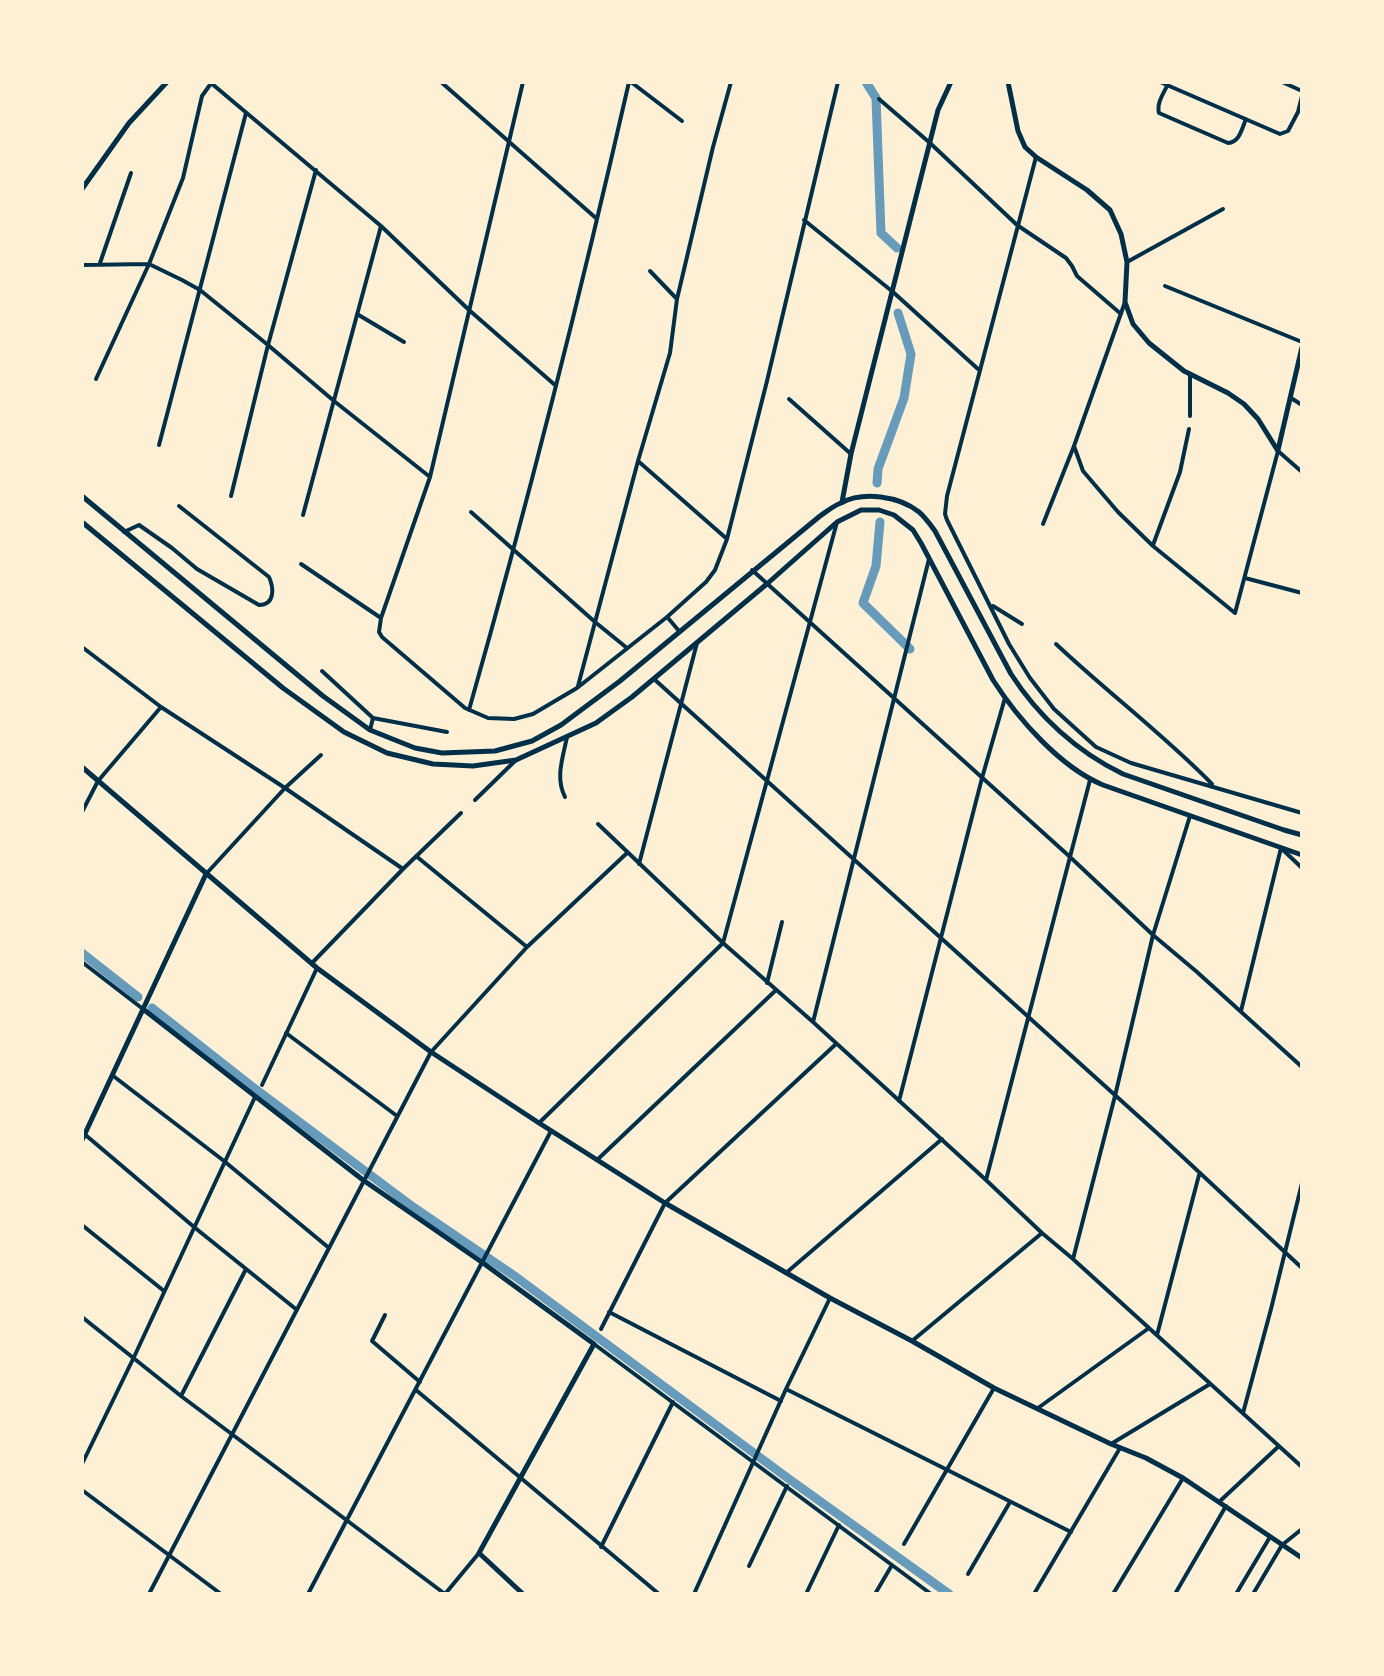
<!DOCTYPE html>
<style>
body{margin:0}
#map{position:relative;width:1384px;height:1676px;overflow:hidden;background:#fdf0d5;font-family:Georgia,serif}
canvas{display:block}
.frame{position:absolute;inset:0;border:84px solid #fdf0d5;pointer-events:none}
</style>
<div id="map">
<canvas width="1384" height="1676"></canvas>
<div class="frame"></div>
</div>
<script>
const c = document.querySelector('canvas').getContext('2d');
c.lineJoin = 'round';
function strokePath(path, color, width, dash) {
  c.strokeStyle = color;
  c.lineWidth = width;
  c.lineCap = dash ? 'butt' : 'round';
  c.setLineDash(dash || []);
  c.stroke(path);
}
const canal = new Path2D(`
 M866,82l10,16 5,135 16,15
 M877,483l1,-14 26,-71 7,-44 -13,-41
 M880,522l-4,44 -13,37 47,46
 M82,953l56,44
 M152,1008l98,77 163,122 103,70 273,202 160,115`);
const minor = new Path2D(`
 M441,82l156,137
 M523,82l-93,395 -49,141 -2,14 3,5 83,71 23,10 26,1 19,-5 44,-26 90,-71 39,-35 9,-12 12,-31 40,-158 71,-299
 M631,82l51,39
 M1160,82l120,52 8,-3 10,-19 4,-16
 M1169,82c-4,9 -13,21 -10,31l69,30c12,-1 14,-15 18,-24
 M1282,82l20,9
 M211,83l170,143 88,84 86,75
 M879,99l51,44 87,82 49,33 6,8 5,10 44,38
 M1036,157l-89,339 -2,18 2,6 62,124 21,34 24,31 42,38 35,16 171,50
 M82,199v9
 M804,220l89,72 85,77
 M1127,262l96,-53
 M100,263l31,-90
 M82,265l67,-1 33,16 18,10 68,55 66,56 96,76
 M650,271l26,27
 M1165,286l137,56
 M357,314l47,28
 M96,379l53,-115 34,-86 19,-82 10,-14
 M1291,398l11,7
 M789,399l62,55
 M1190,416v-41
 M159,445l87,-332
 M1074,446l9,25 35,41 35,34 82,67 43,-162 24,21
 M638,461l89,78
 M231,496l37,-151 48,-175
 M471,512l124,110 32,26
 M303,515l78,-289
 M1043,524l31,-78 51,-144
 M124,532l15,-7 33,23 25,21 62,36c16,0 15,-17 10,-28l-90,-71
 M1153,545l27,-73 9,-43
 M301,564l80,54
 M752,570l317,286 84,79 44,37 105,95
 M1245,578l57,15
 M993,606l29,18
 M668,618l11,13
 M1056,644c51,48 107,90 156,140
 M82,647l79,60 124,81 118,81
 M322,671l51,47
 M654,679l503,454 145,135
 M578,686l60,-225 32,-108 7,-54 36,-152 18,-65
 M469,710c59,-208 112,-417 160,-628
 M370,730l3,-12 74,14
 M565,797c-10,-19 -2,-40 2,-60
 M475,800l41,-40
 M82,812l16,-31 63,-74
 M598,824l125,119 90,79 173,158 56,53 31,26 229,208
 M416,856l111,91
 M639,864l58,-221
 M206,874l79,-86 36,-33
 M723,943l114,-421
 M82,962l61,47
 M312,963l91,-94 58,-56
 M767,983l15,-61
 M1241,1011l40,-163 21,20
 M813,1022l116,-463
 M286,1033l111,83
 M112,1075l112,86 105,87
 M262,1085l55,-117
 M899,1101l83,-323 23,-80
 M539,1123l184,-180
 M82,1132l112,95 103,83
 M597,1160l178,-169
 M986,1180l104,-400
 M82,1225l82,66
 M1073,1259l42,-163 38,-161 37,-119
 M786,1273l156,-134
 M609,1312l172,89
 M385,1315l-13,26 48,41
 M82,1317l99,79 264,198
 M601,1329l64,-126 171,-159
 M1157,1335l42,-160
 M912,1341l130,-108
 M594,1344l337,250
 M786,1389l285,143
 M416,1390l243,204
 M181,1396l65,-127
 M1038,1408l111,-80
 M1243,1413l28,-104 31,-126
 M1111,1444l99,-60
 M82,1464l52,-107 121,-260
 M82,1490l139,104
 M1219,1502l60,-56
 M904,1544l90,-156
 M601,1547l72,-145
 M749,1566l38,-80
 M968,1574l42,-72
 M149,1594l282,-542 96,-105 100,-94
 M308,1594l243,-463
 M445,1594l34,-41
 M694,1594l92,-205 44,-91
 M806,1594l33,-69
 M875,1594l17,-29
 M1034,1594l86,-146
 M1113,1594l70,-116
 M1175,1594l51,-88
 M1236,1594l34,-57
 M1253,1594l29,-49 20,-16`);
const tertiary = new Path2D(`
 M1008,82l10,49 7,16 11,10 51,33 23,20 11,24 6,28 -2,40 8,22 16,19 35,28 44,22 16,11 14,15 20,32
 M1278,450l24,-103
 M842,502l9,-48 87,-344 13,-28
 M82,767l235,201 114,84 108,71 126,80 165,95 82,43 82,47 117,56 35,14 37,20 119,80
 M143,1009l220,171 120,83 111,81 -115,209 44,41
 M82,1140l124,-266`);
const secondary = new Path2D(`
 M82,189l47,-66 38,-41
 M82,496l241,200 47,34 45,18 27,5 53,-2 37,-10 29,-16 59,-44 200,-165c6,-4 13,-10 21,-13 22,-12 58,-7 78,9 6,5 11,12 16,19l76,143c27,42 66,78 112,100l161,56 18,5
 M82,522l201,166 61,44 43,21 46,11 40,2 43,-6 80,-37 36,-26 136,-114 69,-61 24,-12h18l15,5 19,15 8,13 72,137c25,39 67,87 110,105l199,70`);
strokePath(canal, '#669bbc', 9);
strokePath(minor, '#003049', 4);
strokePath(tertiary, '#003049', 5);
strokePath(secondary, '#003049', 5);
</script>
